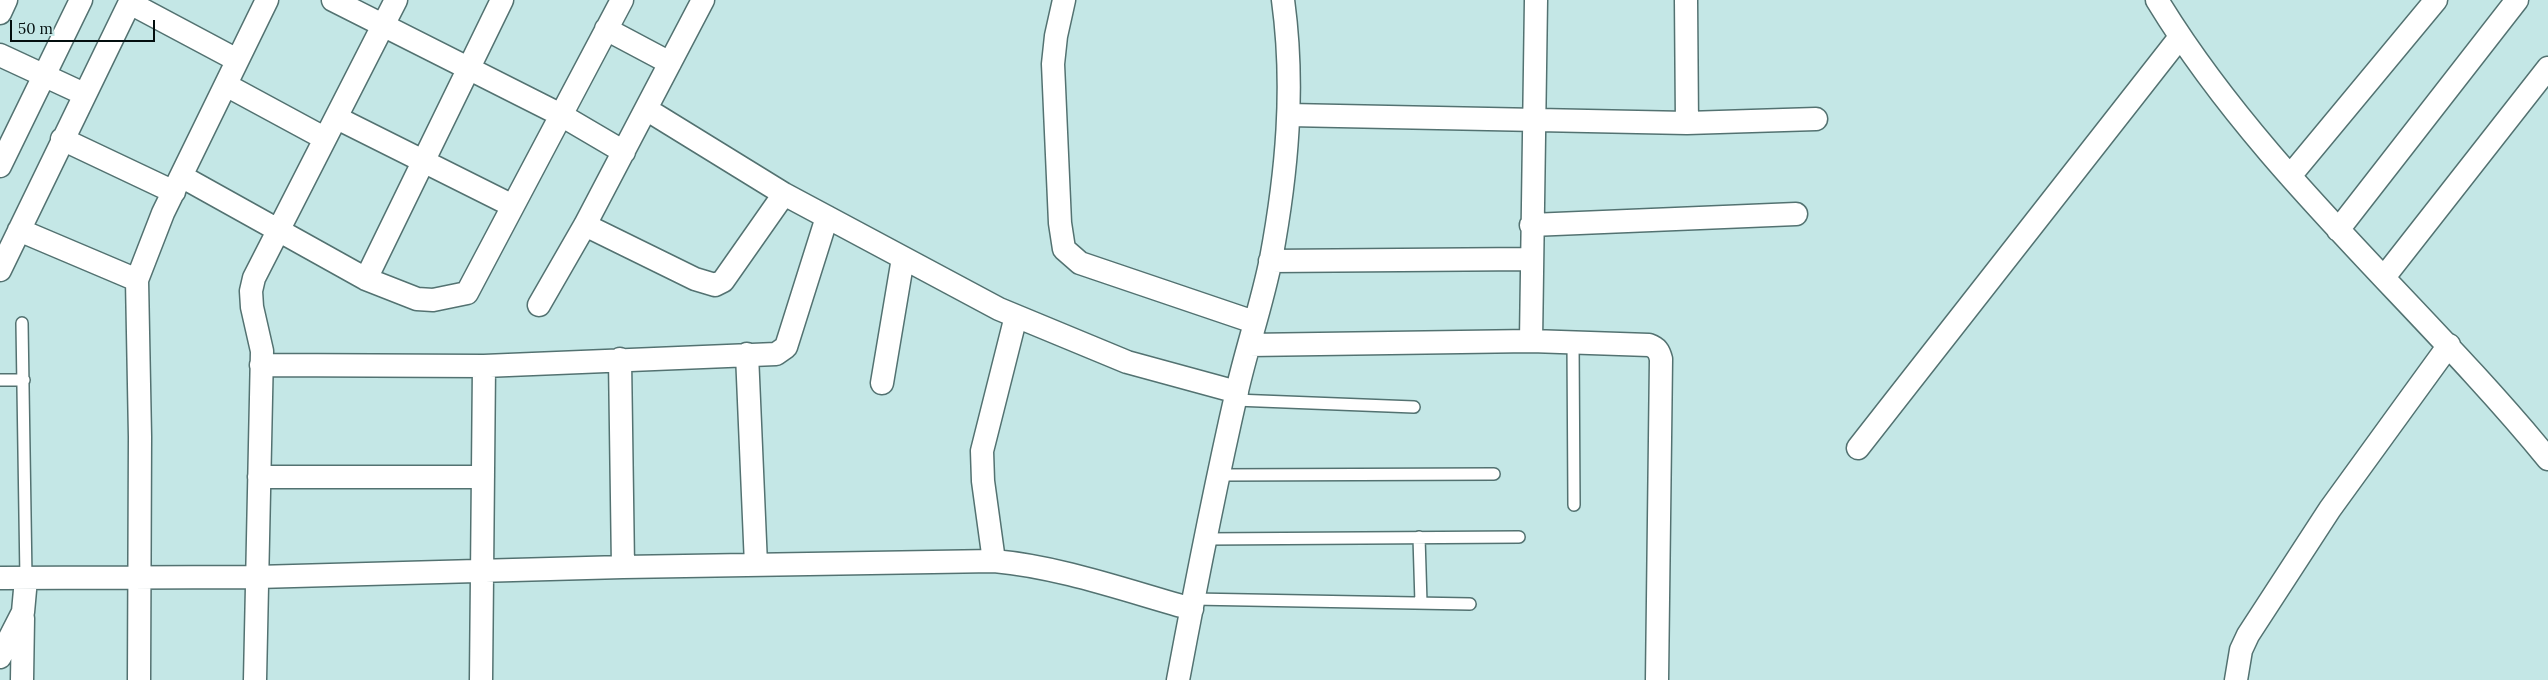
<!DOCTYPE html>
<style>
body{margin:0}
#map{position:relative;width:2548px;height:680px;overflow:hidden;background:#c4e7e6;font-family:Lora,serif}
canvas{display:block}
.scale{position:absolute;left:10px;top:20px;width:145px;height:22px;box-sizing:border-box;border:2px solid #030e0e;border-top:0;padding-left:6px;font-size:15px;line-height:18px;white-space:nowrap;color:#030e0e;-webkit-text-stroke:4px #c4e7e6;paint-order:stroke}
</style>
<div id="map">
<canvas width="2548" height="680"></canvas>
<div class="scale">50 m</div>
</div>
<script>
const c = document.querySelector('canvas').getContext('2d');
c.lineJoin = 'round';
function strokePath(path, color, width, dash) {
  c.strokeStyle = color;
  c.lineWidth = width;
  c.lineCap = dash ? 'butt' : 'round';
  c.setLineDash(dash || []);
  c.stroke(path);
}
const lane = new Path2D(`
 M22,323l4,256
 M1573,341l1,164
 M0,380h24
 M1235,400l179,7
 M1220,475l274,-1
 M1419,537l2,66
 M1206,539l313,-2
 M1193,599l277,5`);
const street = new Path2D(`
 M333,0l228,115 63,37
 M1064,0l-8,36 -3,28 7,159 4,26 16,14 174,59
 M1686,0l1,123
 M2157,0c104,171 264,304 391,459
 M130,3l107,57
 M0,13l6,-13
 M606,29l64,34
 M0,55l84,39
 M226,85l98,53
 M646,109l138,85 215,115 128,53 110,30
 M1289,115l398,8 129,-4
 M337,118l176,88
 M62,139l112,53
 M0,166l81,-166
 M181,176l185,103 51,20 16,1 34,-7 155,-293
 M2290,176l146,-176
 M585,225l110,54 20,6 8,-4 61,-87
 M1531,225l265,-11
 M19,230l118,50
 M2338,230l179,-230
 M1270,261l261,-2
 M0,270l131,-270
 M2385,276l163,-208
 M366,279l136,-279
 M539,305l46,-80 118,-225
 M1531,341l5,-341
 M1249,345l282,-4 118,4c8,3 10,6 12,14l-4,321
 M747,354l9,211
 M620,359l3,208
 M261,365l223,1 292,-12 10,-7 41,-130
 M882,383l21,-125
 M1858,448l322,-411
 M259,477h224
 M994,561l-11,-80 -1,-30 34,-135
 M0,578l257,-1 366,-10 371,-6c67,6 133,30 198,48
 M0,657l23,-45 3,-33
 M22,680l1,-62
 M139,680l1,-243 -3,-157 26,-67 104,-213
 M255,680l7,-329 -10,-44 -1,-16 3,-13 142,-278
 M481,680l3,-314
 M1178,680c18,-96 37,-193 59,-289 10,-44 25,-87 34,-132 16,-86 24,-172 12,-259
 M2236,680l5,-30 7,-15 82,-126 119,-164`);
strokePath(lane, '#537271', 14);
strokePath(street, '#537271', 25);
strokePath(lane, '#fff', 11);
strokePath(street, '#fff', 22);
</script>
